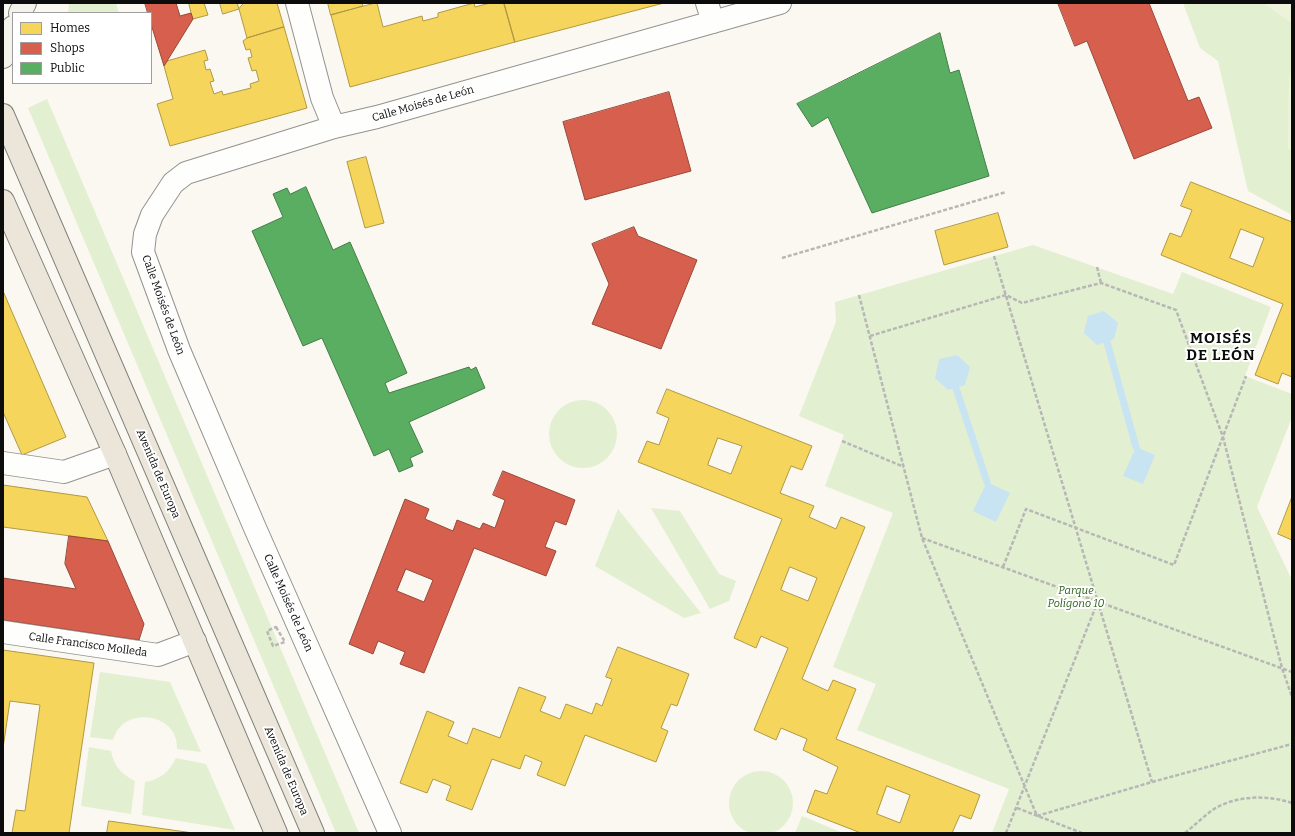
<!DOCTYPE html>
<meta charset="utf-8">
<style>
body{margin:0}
#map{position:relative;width:1295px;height:836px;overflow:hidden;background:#faf8f0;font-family:Bitter,serif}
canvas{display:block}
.frame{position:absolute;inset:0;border:4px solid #0c0c0c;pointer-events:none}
.legend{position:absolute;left:12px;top:12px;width:140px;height:72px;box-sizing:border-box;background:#fff;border:1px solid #9e9e9e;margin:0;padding:5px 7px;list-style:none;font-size:12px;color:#0c0c0c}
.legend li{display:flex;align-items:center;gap:8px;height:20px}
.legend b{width:20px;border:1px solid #9e9e9e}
</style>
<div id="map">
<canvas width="1295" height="836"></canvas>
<div class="frame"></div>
<ul class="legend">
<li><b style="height:11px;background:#f6d55c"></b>Homes</li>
<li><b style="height:11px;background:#d6604d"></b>Shops</li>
<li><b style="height:11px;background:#5aae61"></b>Public</li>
</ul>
</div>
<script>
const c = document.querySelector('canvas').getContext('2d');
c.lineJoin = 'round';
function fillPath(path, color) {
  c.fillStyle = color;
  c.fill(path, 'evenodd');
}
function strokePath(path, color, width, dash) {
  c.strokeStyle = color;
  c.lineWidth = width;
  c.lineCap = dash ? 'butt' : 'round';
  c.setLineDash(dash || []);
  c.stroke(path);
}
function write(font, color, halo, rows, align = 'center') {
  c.font = font + ' Bitter,serif';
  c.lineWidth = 4;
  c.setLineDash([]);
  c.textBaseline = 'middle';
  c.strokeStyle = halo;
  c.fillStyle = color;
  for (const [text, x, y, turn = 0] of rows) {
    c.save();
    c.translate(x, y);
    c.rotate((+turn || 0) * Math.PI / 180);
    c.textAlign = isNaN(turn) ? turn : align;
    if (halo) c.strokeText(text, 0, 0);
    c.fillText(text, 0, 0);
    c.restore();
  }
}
const green = new Path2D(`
 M72,3h44l3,10h-51l1,-9z
 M1183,3h109v212l-44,-24 -30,-130 -18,-13z
 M47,99l312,734h-23l-308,-725z
 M1033,245l140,49 9,-22 89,35 -26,69 47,18v23l-35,90 35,73v253h-300l17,-44 -152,-59 19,-46 -43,-17 60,-154 -68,-27 19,-51 -45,-19 37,-94 -1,-20z
 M549 434a34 34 0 1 1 68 0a34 34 0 1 1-68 0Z
 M651,508l29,3 39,63 17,7 -7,20 -19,8z
 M618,509l83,104 -17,5 -89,-52z
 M100,672l70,10 31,70 -24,-3c2,-37 -55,-44 -64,-9l-23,-3z
 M89,747l22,4c3,15 10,23 24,30l-4,33 -50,-8z
 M176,758l30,6 29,66 -93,-15 3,-33c16,-3 24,-10 31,-24z
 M729 803a32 32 0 1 1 64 0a32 32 0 1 1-64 0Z
 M802,816l41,17h-48z`);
const pitch = new Path2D(`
 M1263,3h29v20z
 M1289,74l3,1v76l-4,-2z`);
const water = new Path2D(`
 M1104,311l14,12 -4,16 -17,6 -13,-12 4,-17z
 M957,355l13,12 -5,18 -17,5 -13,-12 4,-19z
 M1136,447l19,8 -12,29 -20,-8z
 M987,482l23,11 -14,29 -23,-11z`);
const homes = new Path2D(`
 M189,3h15l4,12 -15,4z
 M220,3h17l2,6 -16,5z
 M244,3h33l7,24 -37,11 -8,-29z
 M328,3h34l1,3 -32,9z
 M377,3l6,24 39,-11 1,5 15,-4v-4l36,-10 1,4 15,-4h14l11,39 -165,45 -19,-72z
 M504,3h160l-149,39z
 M284,27l23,81 -137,38 -13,-42 16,-5 -9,-33 3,-5 38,-11 3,10 -4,1 2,9 4,-1 4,12 -4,1 4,12 8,-3 1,4 28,-7 -1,-4 9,-3 -3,-11 -4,1 -4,-13 4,-1 -2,-8 -4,1 -3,-9 4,-3z
 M366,157l18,66 -19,5 -18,-66z
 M1191,182l101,40v155l-10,-4 -4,11 -23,-9 28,-71 -122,-49 9,-22 11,4 11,-27 -11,-4zM1241,229l23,9 -11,29 -23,-9z
 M998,213l10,34 -64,18 -9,-34z
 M3,291l63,146 -44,18 -19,-43z
 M667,389l145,57 -10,24 -11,-4 -11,27 34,13 -5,11 27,12 5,-12 24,10 -63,152 26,12 5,-11 23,9 -20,50 144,56 -9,24 -11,-4 -8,18h-91l-54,-21 8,-22 12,4 11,-27 -35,-17 4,-11 -26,-11 -5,12 -22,-10 34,-82 -27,-12 -5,12 -22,-10 48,-119 -144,-57 9,-21 12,4 10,-27 -12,-5zM718,438l24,8 -11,28 -23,-9zM790,567l27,11 -9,23 -27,-11zM887,786l23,9 -10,28 -23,-9z
 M3,485l84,12 21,44 -105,-14z
 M1292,497v43l-14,-6z
 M618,647l71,27 -12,32 -6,-2 -10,24 7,3 -12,31 -71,-27 -20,51 -28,-11 5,-13 -17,-7 -5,14 -28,-10 -20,51 -26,-10 5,-14 -18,-7 -6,14 -27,-10 27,-72 27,11 -6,14 19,8 6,-16 27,10 19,-51 27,10 -6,14 20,8 6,-15 26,10 4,-11 6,3 10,-27 -6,-2z
 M3,650l91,13 -25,170h-57l4,-23 9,1 15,-106 -30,-4 -7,47z
 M109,821l84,12h-86z`);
const shops = new Path2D(`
 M145,3h31l4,13 11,-3 2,6 -29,47 -13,-42v-11h-3z
 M1058,3h91l39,98 11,-4 13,31 -78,31 -47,-118 -12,5z
 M669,92l22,79 -106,29 -22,-78z
 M634,227l4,9 59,24 -36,89 -69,-25 17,-40 -17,-40z
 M503,471l72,29 -9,25 -11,-4 -10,26 11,4 -10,25 -72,-28 -50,125 -24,-9 5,-12 -27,-11 -5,13 -24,-10 56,-145 24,10 -4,10 28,12 4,-11 23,9 3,-6 12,5 10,-28 -12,-5zM406,569l27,11 -9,22 -27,-11z
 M69,536l39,5 36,83 -5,16 -136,-20v-42l73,11 -11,-25z`);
const public = new Path2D(`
 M940,33l10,40 9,-3 30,106 -117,37 -44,-96 -16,10 -15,-23z
 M306,187l27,63 17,-8 57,131 -22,10 4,10 80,-26 2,3 5,-3 9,21 -76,34 14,30 -13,6 3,8 -14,6 -10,-23 -15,7 -52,-118 -19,8 -51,-115 31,-14 -10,-23 14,-6 3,6z`);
const stream = new Path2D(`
 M1107,342l29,105
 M956,388l31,94`);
const path = new Path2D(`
 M994,256l158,526
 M782,258l224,-66
 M1097,267l4,16
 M859,295l63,243 115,278
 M870,336l136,-41 16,8 79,-20 75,27 47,127 59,231 10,29
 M842,441l62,26
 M922,538l370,134
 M1003,567l23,-58 148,56 72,-189
 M276,627l9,15 -12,4 -6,-15z
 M1017,808l65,25
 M1037,816l115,-34 140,-38
 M1006,833l92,-232
 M1185,833c10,-8 19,-17 29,-24 23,-14 54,-14 78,-6`);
const minor = new Path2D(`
 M297,3l25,95 12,29
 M707,3l6,19
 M3,463l61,9 51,-18
 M3,632l155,23 37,-14
 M390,833l-135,-305 -76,-178 -36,-98 2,-18 7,-19 21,-32 13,-10 148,-46 43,-10 403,-114`);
const secondary = new Path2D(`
 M20,13l5,-10
 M3,57l10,-30`);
const primary = new Path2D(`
 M3,115l310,718
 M3,201l112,253 161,379`);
const streetNames = [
 ["Calle Moisés de León",423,104,-16],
 ["Calle Moisés de León",163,305,70],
 ["Avenida de Europa",158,474,67],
 ["Calle Moisés de León",288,603,66],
 ["Calle Francisco Molleda",88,645,8],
 ["Avenida de Europa",286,771,67]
];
const parkNames = [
 ["Parque",1076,591],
 ["Polígono 10",1076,604]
];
const districtNames = [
 ["MOISÉS",1221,339],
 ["DE LEÓN",1221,356]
];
fillPath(green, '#e3efd1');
fillPath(pitch, '#edf3db');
fillPath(water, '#c8e4f3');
fillPath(homes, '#f6d55c');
strokePath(homes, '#b09944', 1);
fillPath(shops, '#d6604d');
strokePath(shops, '#99473a', 1);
fillPath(public, '#5aae61');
strokePath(public, '#437d48', 1);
strokePath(stream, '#c8e4f3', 7);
strokePath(minor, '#93928f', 24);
strokePath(secondary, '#8a8985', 24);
strokePath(primary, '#80807c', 24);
strokePath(path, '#b7b7b5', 2.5, [4, 2]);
strokePath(minor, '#fefefd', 22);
strokePath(secondary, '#f4f3e9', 22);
strokePath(primary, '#ebe6d9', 22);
write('11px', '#0c0c0c', '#fff', streetNames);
write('italic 11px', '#2e611f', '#fff', parkNames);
c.letterSpacing = '1px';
write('bold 15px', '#0c0c0c', '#fff', districtNames);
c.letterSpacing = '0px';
</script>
